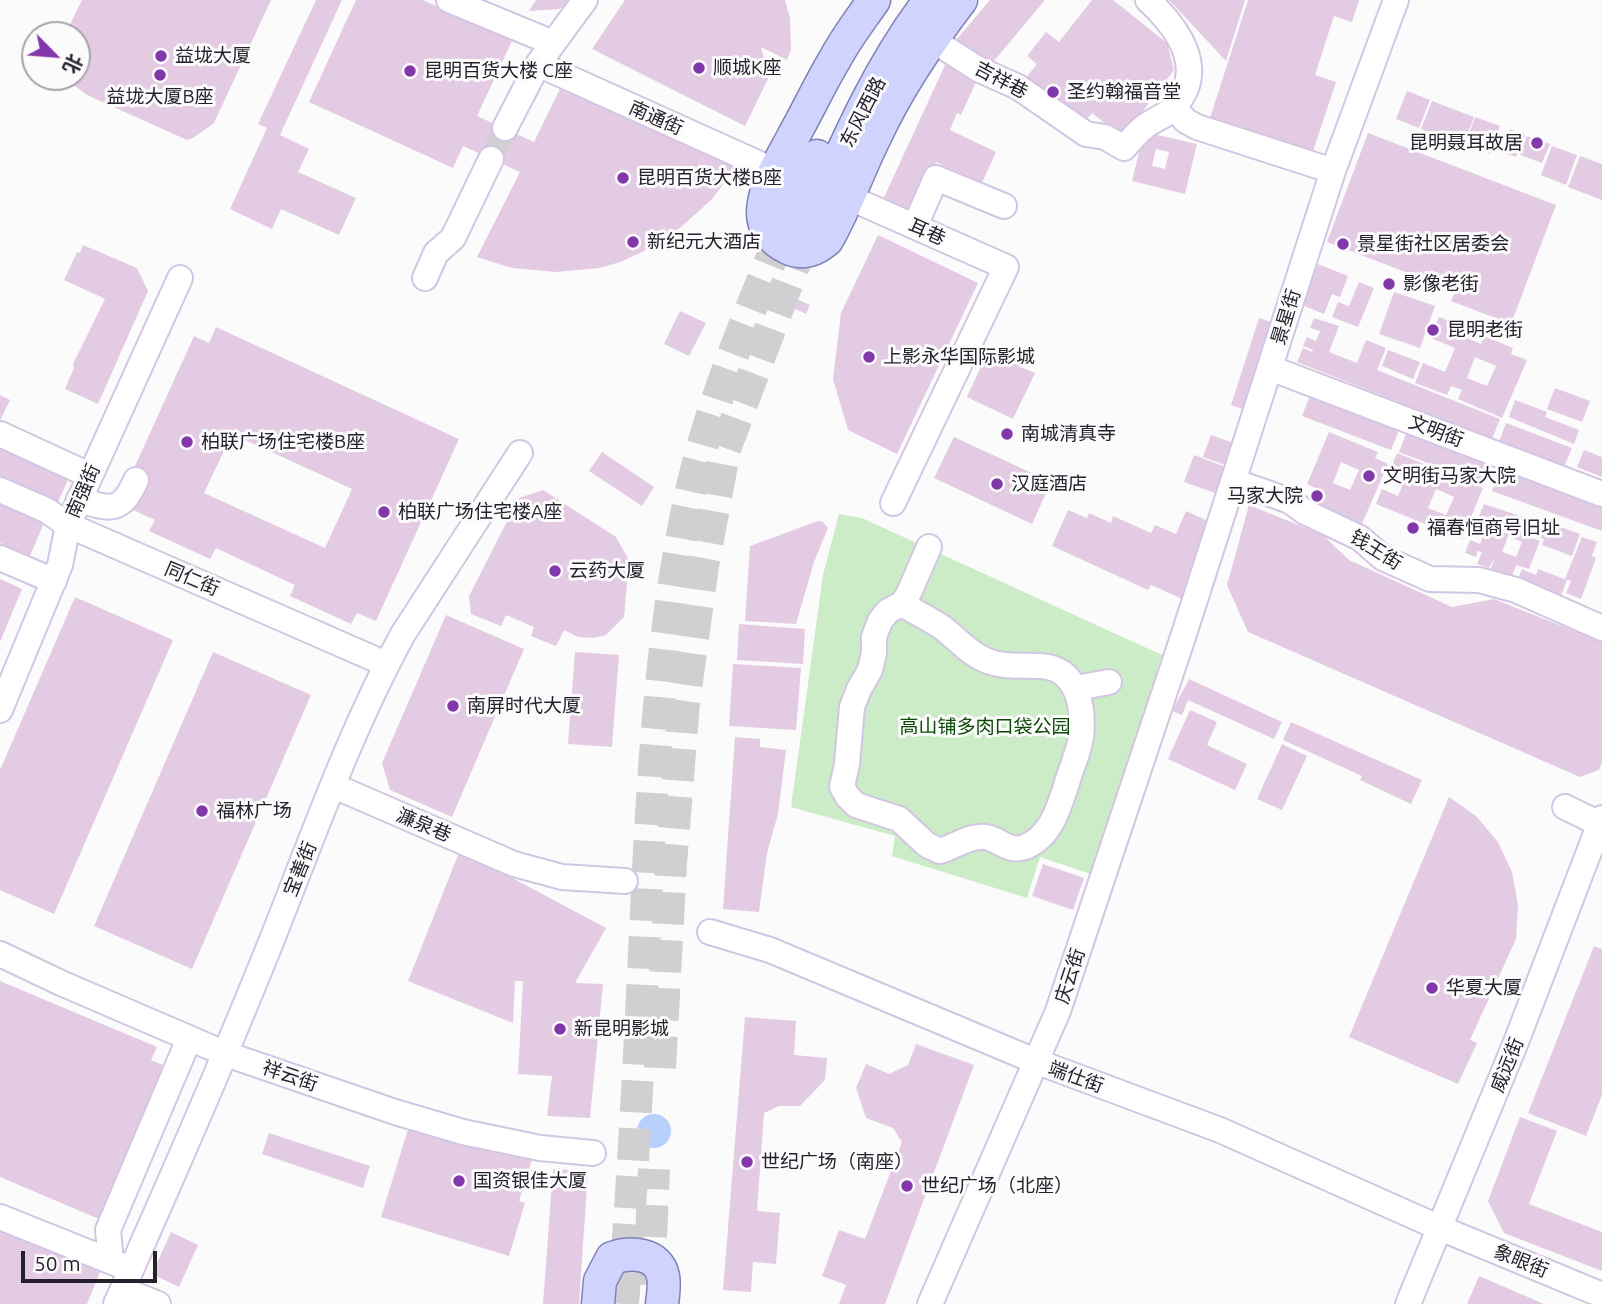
<!DOCTYPE html>
<meta charset="utf-8">
<style>
body{margin:0}
#map{position:relative;width:1602px;height:1304px;overflow:hidden;background:#fbfbfb;font-family:Ubuntu,"Noto Sans SC",sans-serif}
canvas{display:block}
.north{position:absolute;left:21px;top:21px;width:70px;height:70px;box-sizing:border-box;background:#fbfbfb;border:2px solid #a6a4a9;border-radius:50%;rotate:115deg;font-size:19px;font-weight:700;line-height:28px;text-align:center;color:#26222d}
.north::after{content:'';display:block;margin:auto;width:24px;height:32px;background:#8238aa;clip-path:polygon(50% 0,100% 100%,50% 72%,0 100%)}
.scale{position:absolute;left:21px;top:1251px;width:136px;height:32px;box-sizing:border-box;border:4px solid #26222d;border-top:0;padding-left:9px;font-size:21px;line-height:24px;white-space:nowrap;color:#26222d;-webkit-text-stroke:5px #fbfbfb;paint-order:stroke}
</style>
<div id="map">
<canvas width="1602" height="1304"></canvas>
<div class="north">北</div>
<div class="scale">50 m</div>
</div>
<script>
const c = document.querySelector('canvas').getContext('2d');
c.lineJoin = 'round';
function fillPath(path, color) {
  c.fillStyle = color;
  c.fill(path, 'evenodd');
}
function strokePath(path, color, width, dash) {
  c.strokeStyle = color;
  c.lineWidth = width;
  c.lineCap = dash ? 'butt' : 'round';
  c.setLineDash(dash || []);
  c.stroke(path);
}
function write(font, color, halo, rows, align = 'center') {
  c.font = font + ' Ubuntu,"Noto Sans SC",sans-serif';
  c.lineWidth = 6;
  c.setLineDash([]);
  c.textBaseline = 'middle';
  c.strokeStyle = halo;
  c.fillStyle = color;
  for (const [text, x, y, turn = 0] of rows) {
    c.save();
    c.translate(x, y);
    c.rotate((+turn || 0) * Math.PI / 180);
    c.textAlign = isNaN(turn) ? turn : align;
    if (halo) c.strokeText(text, 0, 0);
    c.fillText(text, 0, 0);
    c.restore();
  }
}
const green = new Path2D(`
 M839,514l23,4 300,137 -68,220 -54,-18 -13,41 -135,-42 3,-20 -104,-29 32,-232z`);
const water = new Path2D(`
 M637 1131a17 17 0 1 1 34 0a17 17 0 1 1-34 0Z`);
const building = new Path2D(`
 M82,0h189l-57,123 -21,15 -6,2 -100,-45 -20,-15 -1,-3h11v-42h-12z
 M316,0h26l-62,135 29,14 -11,23 58,26 -17,37 -58,-26 -9,20 -42,-20 37,-81 -9,-4z
 M356,0h67l89,41 -35,75 57,26 26,-53 177,78 -26,33 -31,28 -38,24 -22,10 -20,6 -44,4 -44,-4 -35,-11 43,-85 -57,-26 -10,22 -144,-66z
 M536,0h36l-4,6 -10,3 -29,2z
 M625,0h160l5,18 1,32 -4,10 -26,-13 8,30 -24,49 -153,-77z
 M990,0h55l-56,67 -33,-27z
 M1092,0h21l54,43 7,27 -51,67 -31,-24 -9,11 -58,-45 12,-15 -10,-8 19,-24 13,10z
 M1169,0h76l-19,61z
 M1248,0h111l-7,22 -18,-6 -19,59 21,7 -23,69 -103,-33z
 M945,65l32,15 -16,35 -4,-2 -7,17 46,22 -14,31 -46,-21 -22,48 -6,-3 -3,8 -24,-11z
 M1407,91l23,9 -11,28 -23,-9z
 M1432,101l42,16 -11,28 -42,-16z
 M1475,117l25,9 -10,28 -25,-9z
 M1510,129l15,6 -9,22 -15,-5z
 M1144,132l53,12 -12,50 -53,-13zM1156,149l13,3 -4,17 -13,-3z
 M1368,133l188,72 -45,119 -60,-23 4,-10 -128,-49z
 M1527,136l23,8 -8,19 -22,-8z
 M1552,146l25,9 -11,30 -25,-10z
 M1580,156l22,8v36l-34,-13z
 M878,235l100,48 -81,171 -49,-24 -15,-51 8,-66z
 M83,245l54,23 11,23 -50,113 -33,-15 9,-21 -1,-4 32,-65 -41,-19 13,-28 3,1z
 M1318,264l30,12 -8,21 -8,-3 -8,20 -22,-9z
 M1359,282l15,6 -16,39 -26,-10 6,-15 11,4z
 M779,291l31,14 -4,9 -31,-15z
 M1394,292l41,14 -15,42 -41,-14z
 M680,311l26,12 -17,33 -25,-12z
 M1439,317l31,12 -3,9 14,6 3,-8 29,12 -2,6 16,6 -25,58 -44,-19 4,-9 -11,-4 -4,9 -32,-12 8,-20 22,9 10,-24 -24,-10zM1475,357l21,9 -9,20 -20,-8z
 M1259,318l20,7 -28,87 -20,-7z
 M1314,318l25,8 -10,26 28,11 9,-23 20,8 -9,22 123,49 -8,20 -195,-77 6,-14 9,4 1,-2 -10,-4 4,-9 9,4 4,-10 -10,-3z
 M216,327l243,112 -83,182 -19,-8 -6,11 -61,-28 5,-11 -79,-37 -6,11 -61,-28 6,-11 -22,-10 11,-26 -14,-7 64,-141 15,7zM232,434l120,55 -27,59 -121,-55z
 M1388,350l32,12 -7,17 -31,-13z
 M988,351l15,7 2,-5 19,9 -3,5 14,6 -22,46 -46,-22z
 M1555,388l35,13 -8,21 -35,-13z
 M0,395l10,5 -10,21z
 M1310,396l89,34 -8,20 -89,-34z
 M1515,400l32,12 -2,5 34,13 -5,14 -65,-27z
 M1506,423l66,25 -8,19 -65,-25z
 M1329,432l49,20 -3,6 13,6 -27,62 -46,-20 7,-15 -15,-7zM1341,462l18,8 -9,20 -17,-7z
 M1407,432l85,34 -8,19 -85,-33z
 M1211,435l25,9 -8,22 -25,-9z
 M954,437l97,45 -19,42 -98,-46z
 M0,446l69,31 -13,30 -56,-21z
 M1584,450l18,7v20l-25,-10z
 M602,452l52,35 -12,19 -53,-35z
 M1397,453l86,35 -21,51 -86,-35 6,-15 16,7 8,-19 -16,-7zM1436,489l18,8 -8,18 -18,-7z
 M1194,455l34,13 -10,26 -34,-12z
 M1500,470l102,37v24l-110,-40z
 M543,490l73,47 13,23 -5,57 -18,18 -12,3 -16,-1 -14,-7 -8,16 -25,-10 3,-9 -28,-12 -5,11 -30,-12 -2,-18 50,-98z
 M0,498l46,20 -16,38 -30,-13z
 M1484,504l54,18 -6,16 8,3 -11,28 -13,-4 -5,14 -21,-8 5,-14 -6,11 -12,-4 5,-12 -4,-1 -2,6 -11,-4 5,-13 10,4 7,-20 -10,-3zM1508,536l14,6 -6,15 -14,-5z
 M1249,505l74,30 26,25 103,47 42,-8 108,43v121l-3,7 -19,7 -332,-145 -21,-47z
 M1068,510l19,8 2,-5 22,10 2,-7 38,17 4,-8 21,9 10,-23 29,13 -28,77 -36,-16 -3,5 -96,-44z
 M818,521l5,1 5,6 -14,34 -18,62 -51,-3 5,-75z
 M1539,522l10,3 1,-2 30,11 -8,22 -30,-11 2,-6 -10,-3z
 M1582,537l15,5 -5,14 4,2 -15,41 -15,-6 5,-12 -6,-2z
 M1522,569l14,6 2,-6 29,11 -8,21 -42,-19z
 M0,579l22,10 -22,53z
 M75,597l98,43 -119,274 -54,-24v-120z
 M446,615l78,34 -72,168 -62,-27 -8,-27z
 M739,624l66,5 -2,35 -66,-4z
 M213,652l98,43 -119,274 -98,-43z
 M575,652l44,3 -7,92 -44,-3z
 M733,664l68,4 -5,62 -67,-4z
 M1189,679l93,43 -8,17 -86,-39 -6,15 -10,-4z
 M1190,710l27,12 -10,23 40,19 -12,26 -67,-31z
 M1291,722l131,58 -11,24 -51,-24 2,-4 -79,-36z
 M735,737l25,2v8l26,3 -8,64 -11,39 -8,59 -36,-3z
 M1282,744l25,12 -25,54 -25,-11z
 M1449,797l27,19 22,26 14,30 6,33 -2,34 -46,101 7,3 -19,41 -109,-47z
 M460,850l146,78 -31,55 28,1 -13,134 -43,-2 5,-40 -34,-2 5,-93h-8l-2,42 -105,-42z
 M1043,864l41,14 -11,32 -41,-14z
 M1594,946l8,3v146l-16,41 -58,-23z
 M0,981l157,66 -6,13 12,5 -64,154 -99,-42z
 M745,1017l51,4 -2,34 33,3 -2,22 -25,26h-21l-15,7 -7,98 23,2 -4,51 -23,-2 -2,30 -28,-2z
 M916,1044l58,21 -89,239h-46l7,-19 -24,-9 17,-46 26,9 37,-97 -9,-14 -27,-10 -10,-30 10,-24 23,10 19,-9z
 M1520,1117l37,14 -28,73 73,28v39l-98,-38 -16,-32z
 M410,1123l122,37 -13,41 6,2 -16,53 -128,-39z
 M269,1133l101,33 -7,22 -101,-34z
 M553,1169l35,2 -9,133h-36z
 M0,1230l100,42 -13,32h-87z
 M171,1232l27,13 -19,42 -27,-13z
 M1479,1276l65,28h-77z`);
const minorTunnel = new Path2D(`
 M491,159l14,-31`);
const majorTunnel = new Path2D(`
 M660,1068l11,-204 13,-161 19,-137 22,-117 82,-218
 M649,1285l5,-116
 M623,1304c10,-124 16,-247 22,-371 7,-149 14,-300 47,-446 21,-92 60,-180 95,-267`);
const minor = new Path2D(`
 M449,0l104,43
 M931,39l47,30 40,18 68,47 19,3 19,11c7,-8 14,-17 23,-23 8,-6 21,-10 27,-18 34,-38 4,-79 -26,-107
 M538,64l237,107
 M1174,108l12,13 11,6 136,44
 M505,128l33,-64 47,-64
 M848,197l158,70 -113,236
 M915,226l21,-48 68,28
 M425,278l11,-25 17,-15 38,-79
 M1270,368l332,126
 M0,434l89,41
 M1233,481l57,20 15,11 55,26 23,20 47,21 49,1 37,10 86,38
 M0,490l46,20 22,15 318,139
 M79,499c31,12 43,13 57,-19
 M0,558l54,23
 M902,604c13,8 28,15 41,24 14,11 26,25 42,32 21,9 42,4 63,7 31,6 36,44 33,70 -2,15 -10,31 -14,46 -8,24 -16,54 -42,64 -17,6 -25,-8 -40,-10 -15,-2 -31,10 -45,14l-13,-6 -28,-26 -43,-14 -8,-8 -6,-10 5,-23 5,-57 7,-18 11,-19 4,-17v-16l6,-16 8,-10 14,-7 6,-9 21,-48
 M1076,688l33,-6
 M0,710l60,-145 8,-40 112,-247
 M334,786l180,78 48,13 63,4
 M1565,807l37,18
 M710,932l60,18 265,111 185,69 220,98 162,67
 M0,954l61,29 165,71 169,58 68,20 77,16 53,5
 M0,1217l120,48
 M106,1259l4,-8 -2,-21 81,-191
 M123,1290l35,14
 M116,1304c53,-120 106,-240 155,-362 41,-103 79,-211 132,-308l117,-181
 M930,1304l128,-293 125,-374 150,-466 63,-171
 M1408,1304l108,-262 86,-224`);
const major = new Path2D(`
 M874,0c-13,19 -28,38 -39,59 -15,25 -27,51 -41,76 -12,23 -29,49 -31,75 -1,18 10,31 25,38 16,7 27,2 39,-8 19,-33 31,-69 48,-103 23,-50 53,-94 86,-137
 M787,220l30,-64
 M807,231c36,-80 69,-161 123,-231
 M598,1304l2,-23 12,-23c18,-6 46,-6 51,18 2,8 0,19 -1,28`);
const markers = [
 [161,56,7,"#8238aa"],
 [699,68,7,"#8238aa"],
 [410,71,7,"#8238aa"],
 [160,75,7,"#8238aa"],
 [1053,92,7,"#8238aa"],
 [1537,143,7,"#8238aa"],
 [623,178,7,"#8238aa"],
 [633,242,7,"#8238aa"],
 [1343,244,7,"#8238aa"],
 [1389,284,7,"#8238aa"],
 [1433,330,7,"#8238aa"],
 [869,357,7,"#8238aa"],
 [1007,434,7,"#8238aa"],
 [187,442,7,"#8238aa"],
 [1369,476,7,"#8238aa"],
 [997,484,7,"#8238aa"],
 [1317,496,7,"#8238aa"],
 [384,512,7,"#8238aa"],
 [1413,528,7,"#8238aa"],
 [555,571,7,"#8238aa"],
 [453,706,7,"#8238aa"],
 [202,811,7,"#8238aa"],
 [1432,988,7,"#8238aa"],
 [560,1029,7,"#8238aa"],
 [747,1162,7,"#8238aa"],
 [459,1181,7,"#8238aa"],
 [907,1186,7,"#8238aa"]
];
const poiNames = [
 ["益垅大厦",175,56],
 ["顺城K座",713,68],
 ["昆明百货大楼 C座",424,71],
 ["圣约翰福音堂",1067,92],
 ["益垅大厦B座",160,97,"center"],
 ["昆明聂耳故居",1523,143,"right"],
 ["昆明百货大楼B座",637,178],
 ["新纪元大酒店",647,242],
 ["景星街社区居委会",1357,244],
 ["影像老街",1403,284],
 ["昆明老街",1447,330],
 ["上影永华国际影城",883,357],
 ["南城清真寺",1021,434],
 ["柏联广场住宅楼B座",201,442],
 ["文明街马家大院",1383,476],
 ["汉庭酒店",1011,484],
 ["马家大院",1303,496,"right"],
 ["柏联广场住宅楼A座",398,512],
 ["福春恒商号旧址",1427,528],
 ["云药大厦",569,571],
 ["南屏时代大厦",467,706],
 ["福林广场",216,811],
 ["华夏大厦",1446,988],
 ["新昆明影城",574,1029],
 ["世纪广场（南座）",761,1162],
 ["国资银佳大厦",473,1181],
 ["世纪广场（北座）",921,1186]
];
const streetNames = [
 ["吉祥巷",1001,80,28],
 ["东风西路",863,112,-63],
 ["南通街",656,118,24],
 ["耳巷",927,232,24],
 ["景星街",1286,317,-73],
 ["文明街",1436,431,21],
 ["南强街",83,491,-66],
 ["钱王街",1376,550,32],
 ["同仁街",192,579,23],
 ["濂泉巷",424,825,23],
 ["宝善街",300,869,-68],
 ["庆云街",1070,976,-72],
 ["威远街",1507,1065,-68],
 ["祥云街",290,1076,19],
 ["端仕街",1076,1077,20],
 ["象眼街",1521,1261,22]
];
const parkNames = [
 ["高山铺多肉口袋公园",985,727]
];
fillPath(green, '#cbecc6');
fillPath(water, '#b7d1fc');
fillPath(building, '#e3cbe3');
strokePath(minorTunnel, '#d0d0d2', 24, [24, 12]);
strokePath(majorTunnel, '#d0d0d2', 32, [32, 16]);
strokePath(minor, '#d2c6e3', 28);
strokePath(major, '#7f82b4', 35);
strokePath(minor, '#fff', 24);
strokePath(major, '#cfd3fe', 32);
for (const [x, y, r, color] of markers) {
  const dot = new Path2D();
  dot.arc(x, y, r, 0, 2 * Math.PI);
  c.fillStyle = color;
  c.fill(dot);
  strokePath(dot, '#fbfbfb', 2.5);
}
write('19px', '#26222d', '#fbfbfb', poiNames, 'left');
write('19px', '#26222d', '#fbfbfb', streetNames);
write('19px', '#0b4904', '#fbfbfb', parkNames);
</script>
